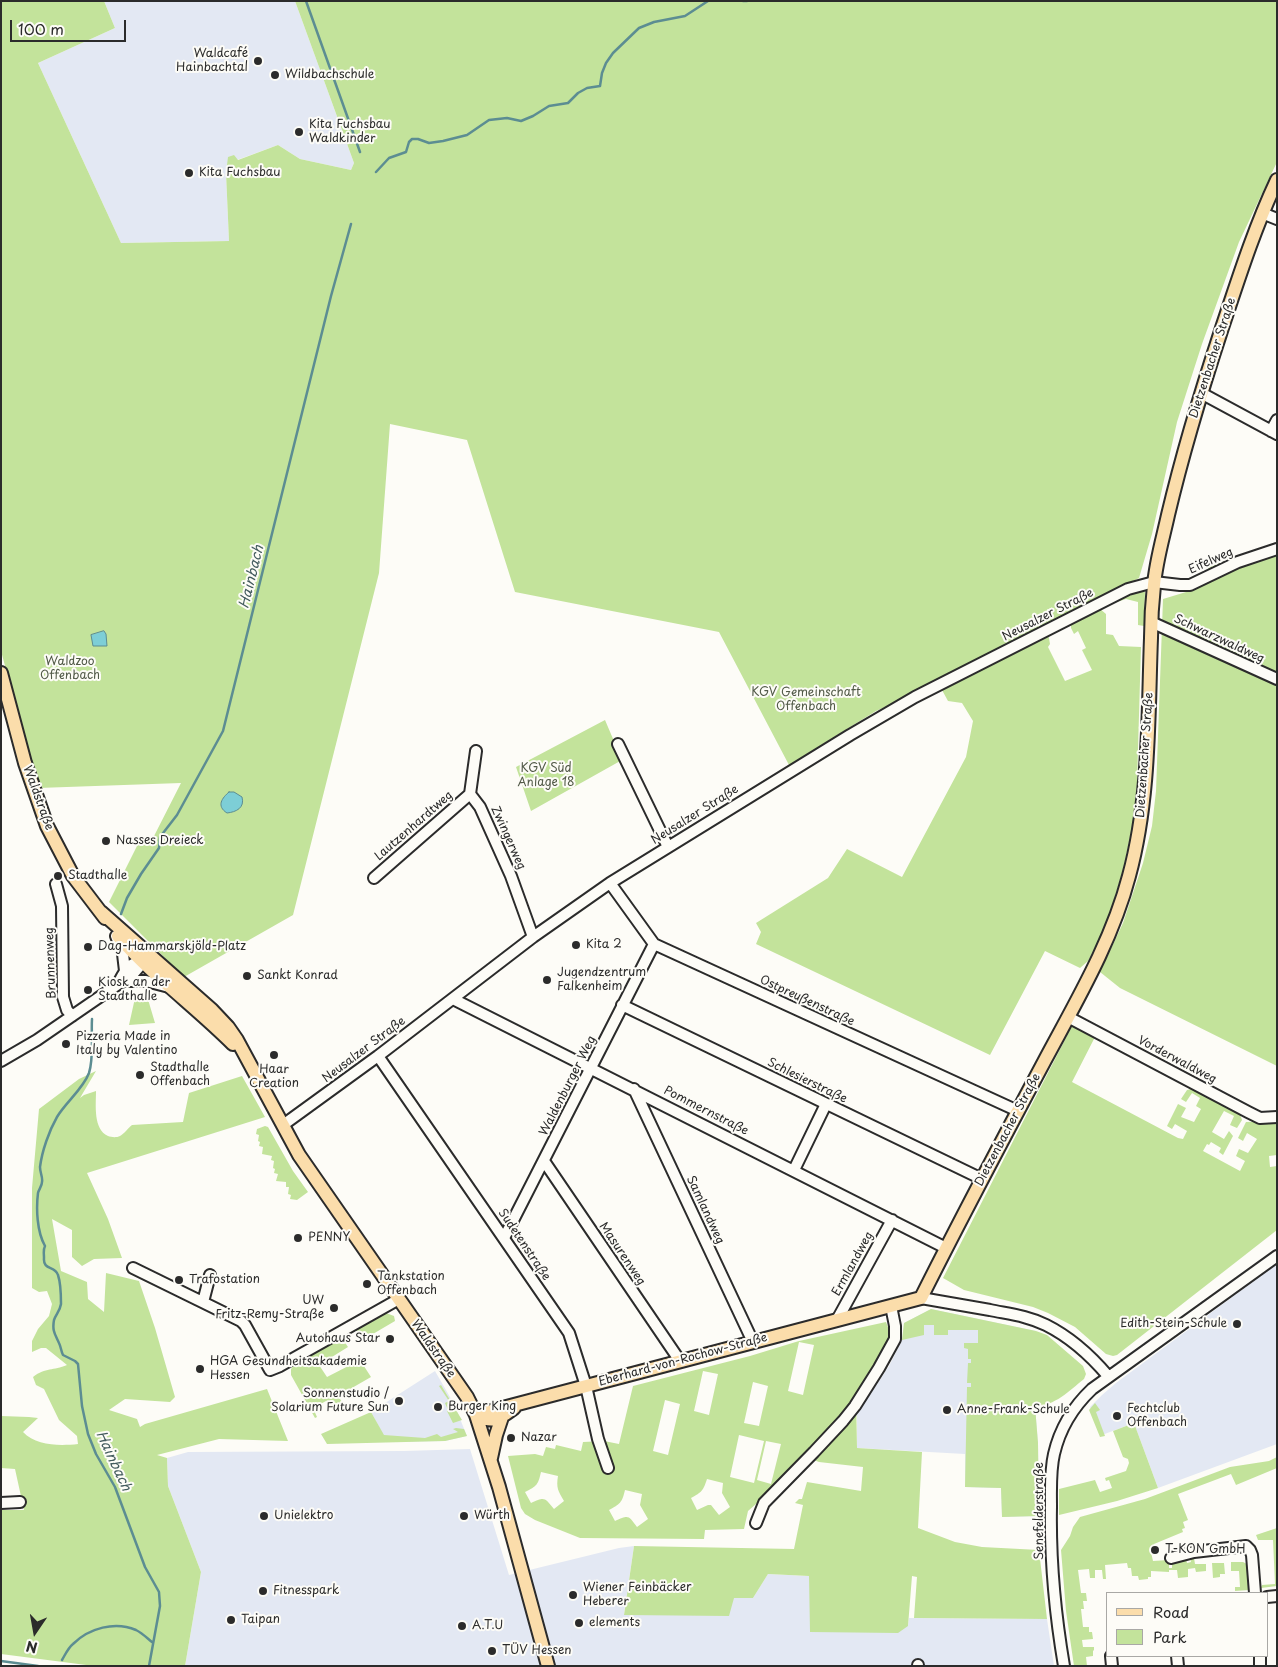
<!DOCTYPE html>
<meta charset="utf-8">
<style>
body{margin:0}
#map{position:relative;width:1278px;height:1667px;overflow:hidden;background:#fdfcf7;font-family:"Playpen Sans",sans-serif}
canvas{display:block}
.frame{position:absolute;inset:0;border:2px solid #2b2b2b;pointer-events:none}
.legend{position:absolute;left:1106px;top:1592px;width:162px;height:65px;box-sizing:border-box;background:#fdfcf7;border:1px solid #a9a8a5;margin:0;padding:6px 9px;list-style:none;font-size:15px;color:#2b2b2b}
.legend li{display:flex;align-items:center;gap:10px;height:25px}
.legend b{width:25px;border:1px solid #a9a8a5}
.north{position:absolute;left:10px;top:1607px;width:50px;height:50px;-webkit-text-stroke:4px #fdfcf7;paint-order:stroke;rotate:192deg;font-size:14px;font-weight:700;line-height:20px;text-align:center;color:#2b2b2b}
.north::after{content:'';display:block;margin:auto;width:18px;height:22px;background:#2b2b2b;clip-path:polygon(50% 0,100% 100%,50% 72%,0 100%)}
.scale{position:absolute;left:10px;top:20px;width:116px;height:22px;box-sizing:border-box;border:2px solid #2b2b2b;border-top:0;padding-left:6px;font-size:15px;line-height:18px;white-space:nowrap;color:#2b2b2b;-webkit-text-stroke:4px #fdfcf7;paint-order:stroke}
</style>
<div id="map">
<canvas width="1278" height="1667"></canvas>
<div class="frame"></div>
<ul class="legend">
<li><b style="height:6px;background:#fbddab"></b>Road</li>
<li><b style="height:14px;background:#c3e39b"></b>Park</li>
</ul>
<div class="north">N</div>
<div class="scale">100 m</div>
</div>
<script>
const c = document.querySelector('canvas').getContext('2d');
c.lineJoin = 'round';
function fillPath(path, color) {
  c.fillStyle = color;
  c.fill(path, 'evenodd');
}
function strokePath(path, color, width, dash) {
  c.strokeStyle = color;
  c.lineWidth = width;
  c.lineCap = dash ? 'butt' : 'round';
  c.setLineDash(dash || []);
  c.stroke(path);
}
function write(font, color, halo, rows, align = 'center') {
  c.font = font + ' "Playpen Sans",sans-serif';
  c.lineWidth = 4;
  c.setLineDash([]);
  c.textBaseline = 'middle';
  c.strokeStyle = halo;
  c.fillStyle = color;
  for (const [text, x, y, turn = 0] of rows) {
    c.save();
    c.translate(x, y);
    c.rotate((+turn || 0) * Math.PI / 180);
    c.textAlign = isNaN(turn) ? turn : align;
    if (halo) c.strokeText(text, 0, 0);
    c.fillText(text, 0, 0);
    c.restore();
  }
}
const built = new Path2D(`
 M104,1h191l59,162 -3,7 -51,-11 -22,-14 -41,15 -11,13 3,68 -108,2 -83,-180 77,-35z
 M1277,1264v180l-119,44 -24,-65 -32,12 -12,-28 12,-12 14,-12z
 M931,1309l105,22 -1,75 3,37 1,73 -37,1 -1,-29 -36,-1v-33l-108,-6v-34l32,-48 13,-26 2,-17z
 M435,1371l19,33 13,32 -22,5 -58,1 -16,-30z
 M470,1449l39,126 110,-27 15,-2 -10,68 110,-16h19l15,-24 41,2 99,50 1,-8 138,1 7,47h-869l16,-94 -33,-86 -1,-28 21,-6 216,-1z`);
const green = new Path2D(`
 M1,1h103l11,27 -77,35 83,180 108,-2 -3,-68 2,-16 6,-2 4,5 40,-15 22,14 51,11 3,-7 -59,-162h982v161l-38,80 -37,102 -25,78 -25,112 -13,44 -245,125 -18,8 -87,54 -70,-133 -204,-40 -48,-152 -77,-16 -11,149 -86,342 -109,62 -75,-75 29,-58 15,-6 28,-55 -143,5 -37,-137z
 M1277,542v524l-157,-78 -20,-16 23,-49 20,-60 9,-37 4,-35 7,-192 33,-10 13,-22z
 M1138,589l7,3 -1,34 -6,-1v-23l-12,-3 -27,9 7,6v20l7,1 6,11 22,1 -4,136 -4,40 -10,47 -17,56 -18,35 -8,7 -35,-17 -55,104 -234,-111 5,-12 -5,-9 72,-45 19,-29 55,28 64,-120 7,-36 -11,-18 -14,-2 -6,-11 106,-57 2,11 -2,3 17,34 27,-11 -10,-20 4,-2 -8,-17 -4,3 -3,-6v-6z
 M605,720l17,40 -91,51 -15,-44z
 M147,996l8,27 -26,2 6,-27z
 M1073,1024l22,13 -23,45 106,56 5,1 4,-8 -12,-7 -3,5 -5,-3 11,-22 8,4 -5,9 13,5 7,-13 -5,-3 4,-8 -8,-5 -6,9 -5,-3 6,-9 8,-2 44,23 3,9 -5,8 -7,-3 4,-9 -10,-5 -12,21 12,7 5,-8 4,5 -10,19 -4,-3 2,-4 -10,-6 -2,3 -2,-1 -4,7 37,20 5,-10 -9,-5 3,-7 9,4 9,-14 -10,-6 -4,8 -5,-3 8,-16 31,-1v34l-8,1 1,11 7,-1v64l-160,125 -4,1 -7,-2 -31,-27 -27,-14 -15,-6 -69,-17 -21,-12z
 M96,1071l-16,27 4,-3 12,-4c0,14 -3,38 12,45 3,1 8,2 12,0 4,-2 8,-8 12,-11l51,-3 6,-29 53,-17 23,41 -178,56 21,46 14,39 -28,1 -12,7 -10,-9v-27l-20,-11 9,52 26,11 1,17 16,13 2,-39 33,8 16,47 20,69 -5,5 -45,-3 -16,11 28,9 3,8 5,-3 122,-35 21,52 -69,-2 -62,16 10,3 1,28 33,86 -16,94h-91l-93,-12v-144h23l-9,-41 -14,-1v-52l28,1 9,1 -15,14c13,14 37,14 55,12l-1,-8 -18,-16 -15,-31 -8,-4 -3,-8c13,-10 20,-6 34,-12l-21,-17h-5l-9,4v-11l6,-12 11,-13 3,-12 -5,-13 -8,1 -7,-4v-100l7,-79 40,-30z
 M265,1126l3,1 25,44 15,21 -11,8 -7,-1 1,-4 -3,-1 1,-7h-3v-5l-10,-1 2,-7 -4,-1 1,-4 -2,-1 1,-7 -3,-1 1,-4 -10,-2 1,-7 -4,-1 1,-4 -2,-1 1,-6 -3,-1 1,-5z
 M931,1309l105,22 11,4 36,31 3,8 -2,5c-15,12 -29,27 -49,27l3,37 1,73 -37,1 -1,-29 -36,-1 2,-100h4v-4h-4l1,-20h3v-4h-3v-10l-4,-1v-5h14v-13h-30v5h-14v-10h-10v10l-22,5 2,-17z
 M386,1313l8,3 1,5 -34,20 -5,-11z
 M886,1322l4,10v7l-34,55 1,54 65,4 -4,76 37,14 27,5 57,3 8,69 -133,-1 3,-41 -5,-1 -4,50 -10,7 -88,-1 -1,-56 -41,-2 -15,24h-19l-5,18 -105,-1 10,-69 160,3 9,-44 -8,-2 4,-4h3l5,-17 54,9 2,-24 -44,-5 -16,-6 -30,33 -25,22 -4,18 -39,1 -1,9 -124,-1 -45,-18 -10,-6 -4,-6 -13,-52 27,-2 8,2 3,-9 9,2 1,-4 25,6 2,-9 21,-1 15,3 14,-58 117,-30 49,-15zM799,1342l15,3 -11,50 -15,-4zM703,1371l15,3 -9,41 -15,-4zM753,1382l15,4 -9,40 -15,-3zM665,1400l15,4 -12,51 -15,-4zM739,1435l25,6 -10,42 -24,-6zM766,1441l15,3 -10,40 -14,-4zM541,1472l17,4c-2,12 0,15 6,25l-10,8c-10,-12 -9,-12 -23,-6l-6,-11c12,-6 13,-7 16,-20zM707,1479l16,4 -1,10 8,14 -11,8 -8,-10h-3l-11,5 -6,-12c11,-6 12,-7 16,-19zM625,1490l17,4 -2,11 8,14 -11,8c-9,-12 -8,-12 -22,-6l-6,-11c11,-6 13,-7 16,-20z
 M342,1338l6,9 -29,18 8,12 33,-17 11,17 -33,19 4,6 -11,7 -5,-8 -13,7 4,9 -2,1 -24,-43v-6l4,-5z
 M441,1385l21,35 -9,3 -6,-12 1,-1 -3,-7 4,-2 -10,-15z
 M1095,1403l5,7 -4,2 9,24 -5,1 -11,-27z
 M371,1412l13,23 41,3 12,-4 4,3 17,-5 -5,-3 3,-1 8,1 3,7 -22,5 -118,3 -6,-10z
 M1134,1423l24,65 -41,13 -58,14v-26l36,-9 5,12 12,-4 -3,-8 -3,1 -1,-3 21,-7 3,-8 -1,-4 -5,-2 -10,-26z
 M1277,1457v11l-41,17 -5,-11 -53,20 10,26 -5,2 2,6 -3,1 1,3 -29,12 1,2 -5,2 3,13 16,-1v8h3v-8l14,-1 1,4 4,-1 -1,-4h4l1,6h11v7l-10,1 -1,-4 -7,1v8l-10,1 -1,-8h-8v2l-18,-1v6h-3v2l-9,1 -1,-4h-6l-1,-8h-3l-1,-5 -22,2 1,14h-3l-1,-9h-7v8h-5l-1,-9 -11,1 3,23h5l1,8h-4l1,8h-3l2,18h6v5h3l1,7 -11,1 1,7h11v3l-1,1v5l-7,1 1,9h-13l-8,-55 -5,-61 9,-14 3,-9 7,-10 65,-18 85,-32 39,-6z
 M1277,1528v58l-16,2 1,-3 13,-1 -2,-44h-15l-2,-5z
 M1231,1562h12l4,2 2,26 -14,1v-4h5l-1,-16h-8z
 M1212,1563h12l1,11h-5v3l-7,1z`);
const water = new Path2D(`
 M104,631l2,3 1,12h-14l-2,-11z
 M229,792h5l8,5c3,11 -6,15 -15,16 -11,-7 -5,-15 2,-21z`);
const stream = new Path2D(`
 M306,1l54,151
 M743,1h4
 M376,172l13,-14 17,-6 3,-10 3,-3h6l11,4 14,-2 24,-6 22,-15 18,-2 14,3 12,-5 16,-10 19,-3 10,-10 9,-5 13,-2 2,-13 4,-10 7,-10 26,-25 15,-6 31,-6 23,-15
 M121,914l6,-16 14,-24 18,-26 1,-11 17,-22 46,-84 108,-435 20,-72
 M92,1019c-1,16 2,39 -3,54 -6,16 -23,29 -32,44 -8,14 -15,34 -17,50 0,6 3,10 2,15 0,4 -3,7 -4,11 -2,16 -1,39 7,53 -2,4 -1,7 -1,12 -1,13 11,7 14,17 3,9 3,21 3,29 -1,7 -5,10 -7,16 -2,11 1,14 5,23 2,4 2,8 4,12l12,6 3,3 4,42 6,28 8,20 19,33 30,80 14,25 1,14 -11,60
 M62,1660c3,-5 6,-12 11,-16 16,-16 42,-23 63,-14 6,3 11,8 16,12
 M1,1661l37,5`);
const minor = new Path2D(`
 M1262,213l15,6
 M1201,393l76,41
 M1271,431l6,-11
 M1151,622l126,57
 M618,744l50,103
 M476,751l-6,43 10,13 31,69 22,61
 M374,878l96,-84
 M610,883l44,61 364,167
 M56,884l6,22 1,91 4,13 5,6
 M116,936l7,18 2,17
 M124,981h22l23,6
 M119,982c6,-12 11,-20 25,-21
 M453,999l493,249
 M622,1005l360,174
 M1068,1017l180,95 12,6 17,-1
 M378,1056l191,277 17,53 12,53 10,29
 M1,1061l36,-21 96,-66 7,-8 3,-10
 M634,1089l119,253
 M283,1125l95,-69 155,-119 77,-54 240,-148 65,-38 213,-108 26,-7 26,3h10l48,-23 39,-13
 M544,1161l136,200
 M794,1170l32,-66
 M504,1238l150,-294
 M133,1268l108,53 4,4 25,45 10,-4 119,-67
 M921,1298c23,4 46,8 69,12 19,4 38,6 56,15 24,12 45,31 62,51
 M203,1302l7,-27
 M837,1320l55,-100
 M1,1503l19,-1
 M756,1523l8,-20 50,-51 29,-31 12,-15 24,-38 16,-29v-13l-4,-20
 M1171,1558l23,-6 52,-6 4,4 2,5 3,38
 M1267,1597l10,-1
 M1111,1656l1,10
 M1177,1656l1,10
 M1260,1656v10
 M918,1666v-1
 M1064,1666c-9,-53 -14,-106 -13,-159 0,-18 -1,-36 3,-53 6,-26 19,-47 38,-65l185,-133`);
const major = new Path2D(`
 M1,673l24,90 22,63 26,50 32,42
 M101,912l111,98 16,17 9,13 62,115 168,242 9,18 23,72 49,179
 M118,936c35,40 78,71 115,108
 M476,1415l445,-117c40,-80 82,-159 124,-238 32,-60 67,-119 84,-184 21,-77 19,-159 22,-238 0,-17 1,-35 3,-53 2,-24 9,-47 14,-70 15,-63 33,-123 53,-184 17,-51 33,-102 56,-151
 M476,1415c18,9 23,4 38,-7
 M491,1458l5,-23 6,-18`);
const markers = [
 [258,61,5,"#2b2b2b"],
 [275,75,5,"#2b2b2b"],
 [299,132,5,"#2b2b2b"],
 [189,173,5,"#2b2b2b"],
 [106,841,5,"#2b2b2b"],
 [58,876,5,"#2b2b2b"],
 [576,945,5,"#2b2b2b"],
 [88,947,5,"#2b2b2b"],
 [247,976,5,"#2b2b2b"],
 [547,980,5,"#2b2b2b"],
 [88,990,5,"#2b2b2b"],
 [66,1044,5,"#2b2b2b"],
 [274,1055,5,"#2b2b2b"],
 [140,1075,5,"#2b2b2b"],
 [298,1238,5,"#2b2b2b"],
 [179,1280,5,"#2b2b2b"],
 [367,1284,5,"#2b2b2b"],
 [334,1308,5,"#2b2b2b"],
 [1237,1324,5,"#2b2b2b"],
 [390,1339,5,"#2b2b2b"],
 [200,1369,5,"#2b2b2b"],
 [399,1401,5,"#2b2b2b"],
 [438,1407,5,"#2b2b2b"],
 [947,1410,5,"#2b2b2b"],
 [1117,1416,5,"#2b2b2b"],
 [511,1438,5,"#2b2b2b"],
 [264,1516,5,"#2b2b2b"],
 [464,1516,5,"#2b2b2b"],
 [1155,1550,5,"#2b2b2b"],
 [263,1591,5,"#2b2b2b"],
 [573,1595,5,"#2b2b2b"],
 [231,1620,5,"#2b2b2b"],
 [579,1623,5,"#2b2b2b"],
 [462,1626,5,"#2b2b2b"],
 [492,1651,5,"#2b2b2b"]
];
const poiNames = [
 ["Waldcafé",248,54,"right"],
 ["Hainbachtal",248,68,"right"],
 ["Wildbachschule",285,75],
 ["Kita Fuchsbau",309,125],
 ["Waldkinder",309,139],
 ["Kita Fuchsbau",199,173],
 ["Nasses Dreieck",116,841],
 ["Stadthalle",68,876],
 ["Kita 2",586,945],
 ["Dag-Hammarskjöld-Platz",98,947],
 ["Jugendzentrum",557,973],
 ["Falkenheim",557,987],
 ["Sankt Konrad",257,976],
 ["Kiosk an der",98,983],
 ["Stadthalle",98,997],
 ["Pizzeria Made in",76,1037],
 ["Italy by Valentino",76,1051],
 ["Stadthalle",150,1068],
 ["Offenbach",150,1082],
 ["Haar",274,1070,"center"],
 ["Creation",274,1084,"center"],
 ["PENNY",308,1238],
 ["Tankstation",377,1277],
 ["Offenbach",377,1291],
 ["Trafostation",189,1280],
 ["UW",324,1301,"right"],
 ["Fritz-Remy-Straße",324,1315,"right"],
 ["Edith-Stein-Schule",1227,1324,"right"],
 ["Autohaus Star",380,1339,"right"],
 ["HGA Gesundheitsakademie",210,1362],
 ["Hessen",210,1376],
 ["Sonnenstudio /",389,1394,"right"],
 ["Solarium Future Sun",389,1408,"right"],
 ["Burger King",448,1407],
 ["Fechtclub",1127,1409],
 ["Offenbach",1127,1423],
 ["Anne-Frank-Schule",957,1410],
 ["Nazar",521,1438],
 ["Unielektro",274,1516],
 ["Würth",474,1516],
 ["T-KON GmbH",1165,1550],
 ["Wiener Feinbäcker",583,1588],
 ["Heberer",583,1602],
 ["Fitnesspark",273,1591],
 ["Taipan",241,1620],
 ["elements",589,1623],
 ["A.T.U",472,1626],
 ["TÜV Hessen",502,1651]
];
const streetNames = [
 ["Dietzenbacher Straße",1213,358,-72],
 ["Eifelweg",1211,561,-24],
 ["Neusalzer Straße",1048,615,-27],
 ["Schwarzwaldweg",1219,639,25],
 ["Dietzenbacher Straße",1145,755,-86],
 ["Waldstraße",38,798,70],
 ["Neusalzer Straße",695,815,-32],
 ["Lautzenhardtweg",414,826,-41],
 ["Zwingerweg",508,838,66],
 ["Brunnenweg",51,963,-92],
 ["Ostpreußenstraße",807,1001,25],
 ["Neusalzer Straße",364,1050,-37],
 ["Vorderwaldweg",1177,1060,28],
 ["Schlesierstraße",807,1081,26],
 ["Waldenburger Weg",568,1086,-63],
 ["Pommernstraße",706,1111,27],
 ["Dietzenbacher Straße",1008,1130,-62],
 ["Samlandweg",705,1210,65],
 ["Sudetenstraße",524,1245,56],
 ["Masurenweg",622,1254,56],
 ["Ermlandweg",853,1264,-61],
 ["Waldstraße",433,1349,55],
 ["Eberhard-von-Rochow-Straße",683,1360,-15],
 ["Senefelderstraße",1040,1511,-90]
];
const parkNames = [
 ["Waldzoo",70,662],
 ["Offenbach",70,676],
 ["KGV Gemeinschaft",806,693],
 ["Offenbach",806,707],
 ["KGV Süd",546,769],
 ["Anlage 18",546,783]
];
const waterNames = [
 ["Hainbach",252,577,-76],
 ["Hainbach",113,1461,65]
];
fillPath(built, '#e3e8f3');
fillPath(green, '#c3e39b');
fillPath(water, '#7dced6');
strokePath(water, '#5c8d92', 1);
strokePath(stream, '#5c8d92', 2.5);
strokePath(minor, '#2b2b2b', 14);
strokePath(major, '#2b2b2b', 16);
strokePath(minor, '#fdfcf7', 10);
strokePath(major, '#fbddab', 12);
for (const [x, y, r, color] of markers) {
  const dot = new Path2D();
  dot.arc(x, y, r, 0, 2 * Math.PI);
  c.fillStyle = color;
  c.fill(dot);
  strokePath(dot, '#fdfcf7', 2);
}
write('12px', '#2b2b2b', '#fdfcf7', poiNames, 'left');
write('12px', '#2b2b2b', '#fdfcf7', streetNames);
write('12px', '#515947', '#fdfcf7', parkNames);
write('italic 14px', '#445c5e', '#fdfcf7', waterNames);
</script>
